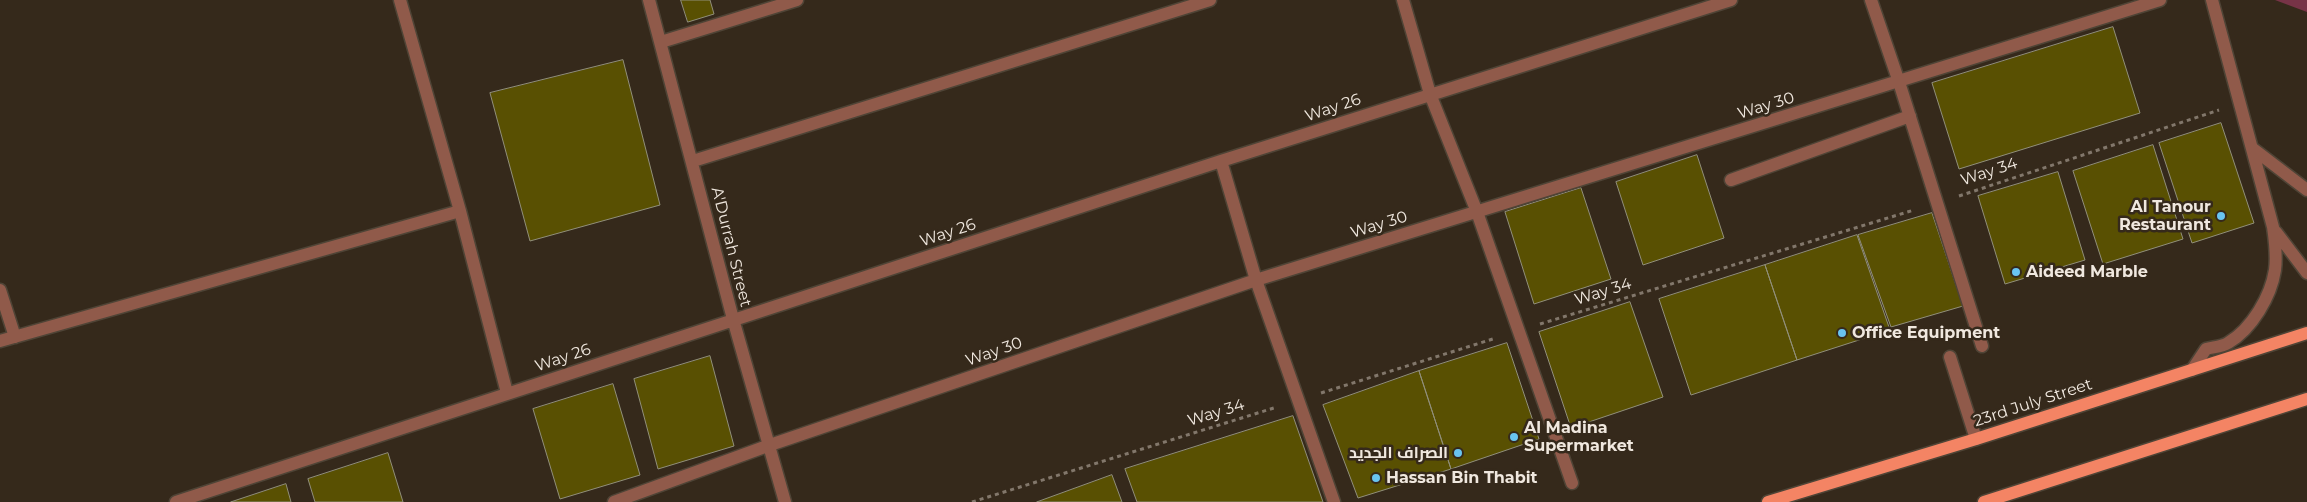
<!DOCTYPE html>
<meta charset="utf-8">
<style>
body{margin:0}
canvas{display:block;background:#35291b}
</style>
<canvas width="2307" height="502"></canvas>
<script>
const c = document.querySelector('canvas').getContext('2d');
c.lineJoin = 'round';
function fillPath(path, color) {
  c.fillStyle = color;
  c.fill(path, 'evenodd');
}
function strokePath(path, color, width, dash) {
  c.strokeStyle = color;
  c.lineWidth = width;
  c.lineCap = dash ? 'butt' : 'round';
  c.setLineDash(dash || []);
  c.stroke(path);
}
function write(font, color, halo, rows, align = 'center') {
  c.font = font + ' Montserrat,Cairo,sans-serif';
  c.lineWidth = 5;
  c.setLineDash([]);
  c.textBaseline = 'middle';
  c.strokeStyle = halo;
  c.fillStyle = color;
  for (const [text, x, y, turn = 0] of rows) {
    c.save();
    c.translate(x, y);
    c.rotate((+turn || 0) * Math.PI / 180);
    c.textAlign = isNaN(turn) ? turn : align;
    if (halo) c.strokeText(text, 0, 0);
    c.fillText(text, 0, 0);
    c.restore();
  }
}
const green = new Path2D(`
 M2275,0h32v12z`);
const building = new Path2D(`
 M681,0h29l4,14 -26,8z
 M2113,27l27,86 -181,56 -27,-86z
 M623,60l37,145 -130,36 -40,-148z
 M2221,123l33,100 -62,20 -33,-100z
 M2153,145l30,94 -80,25 -30,-93z
 M1697,155l27,83 -81,27 -27,-83z
 M2058,172l27,88 -80,24 -27,-88z
 M1581,188l30,91 -77,25 -29,-92z
 M1932,213l31,93 -72,21 -33,-92z
 M1857,235l33,95 -93,30 -32,-95z
 M1765,265l32,95 -106,35 -32,-96z
 M1630,302l33,95 -92,31 -32,-96z
 M1507,343l32,96 -88,30 -32,-98z
 M710,356l24,90 -76,23 -24,-90z
 M1419,371l32,98 -93,29 -35,-93z
 M613,384l27,91 -80,24 -27,-90z
 M1293,416l30,86h-186l-12,-33z
 M388,453l15,49h-88l-7,-23z
 M1112,475l10,27h-85z
 M286,484l5,18h-60z`);
const path = new Path2D(`
 M1959,196l260,-86
 M1540,324l374,-114
 M1321,393l175,-55
 M972,502l305,-95`);
const minor = new Path2D(`
 M400,0l60,211 47,182
 M649,0l84,319 52,183
 M1403,0l27,94 47,118 95,271
 M1871,0l28,82 83,264
 M661,42l136,-42
 M2252,148l55,42
 M693,161l517,-161
 M1221,161l35,119 78,222
 M1731,180l179,-64
 M2276,232l31,41
 M0,290l15,47
 M0,341l460,-130
 M1950,357l26,82
 M2192,370l14,-21c7,-2 16,-2 22,-6 24,-14 43,-47 47,-73 2,-14 0,-29 -2,-43l-61,-227
 M176,502l1045,-341 510,-161
 M614,502l156,-57 486,-165 904,-280`);
const major = new Path2D(`
 M1768,502l208,-63 331,-106
 M1984,502l323,-103`);
const markers = [
 [2221,216,5,"#69c4f1"],
 [2016,272,5,"#69c4f1"],
 [1842,333,5,"#69c4f1"],
 [1514,437,5,"#69c4f1"],
 [1458,453,5,"#69c4f1"],
 [1376,478,5,"#69c4f1"]
];
const streetNames = [
 ["Way 30",1766,106,-17],
 ["Way 26",1333,108,-18],
 ["Way 34",1989,172,-18],
 ["Way 30",1379,225,-17],
 ["Way 26",948,233,-18],
 ["A'Durrah Street",731,247,76],
 ["Way 34",1603,292,-17],
 ["Way 30",994,352,-19],
 ["Way 26",563,358,-18],
 ["23rd July Street",2033,403,-18],
 ["Way 34",1216,413,-17]
];
const poiNames = [
 ["Al Tanour",2211,207,"right"],
 ["Restaurant",2211,225,"right"],
 ["Aideed Marble",2026,272],
 ["Office Equipment",1852,333],
 ["Al Madina",1524,428],
 ["Supermarket",1524,446],
 ["الصراف الجديد",1448,453,"right"],
 ["Hassan Bin Thabit",1386,478]
];
fillPath(green, '#773347');
fillPath(building, '#595002');
strokePath(building, '#918f7a', 1);
strokePath(minor, '#4f4436', 15);
strokePath(major, '#4f4436', 15);
strokePath(path, '#82776b', 3, [4, 4]);
strokePath(minor, '#905a4a', 12);
strokePath(major, '#f48464', 12);
for (const [x, y, r, color] of markers) {
  const dot = new Path2D();
  dot.arc(x, y, r, 0, 2 * Math.PI);
  c.fillStyle = color;
  c.fill(dot);
  strokePath(dot, '#35291b', 2);
}
write('16px', '#f0e8df', '#35291b', streetNames);
write('bold 16px', '#f0e8df', '#35291b', poiNames, 'left');
</script>
